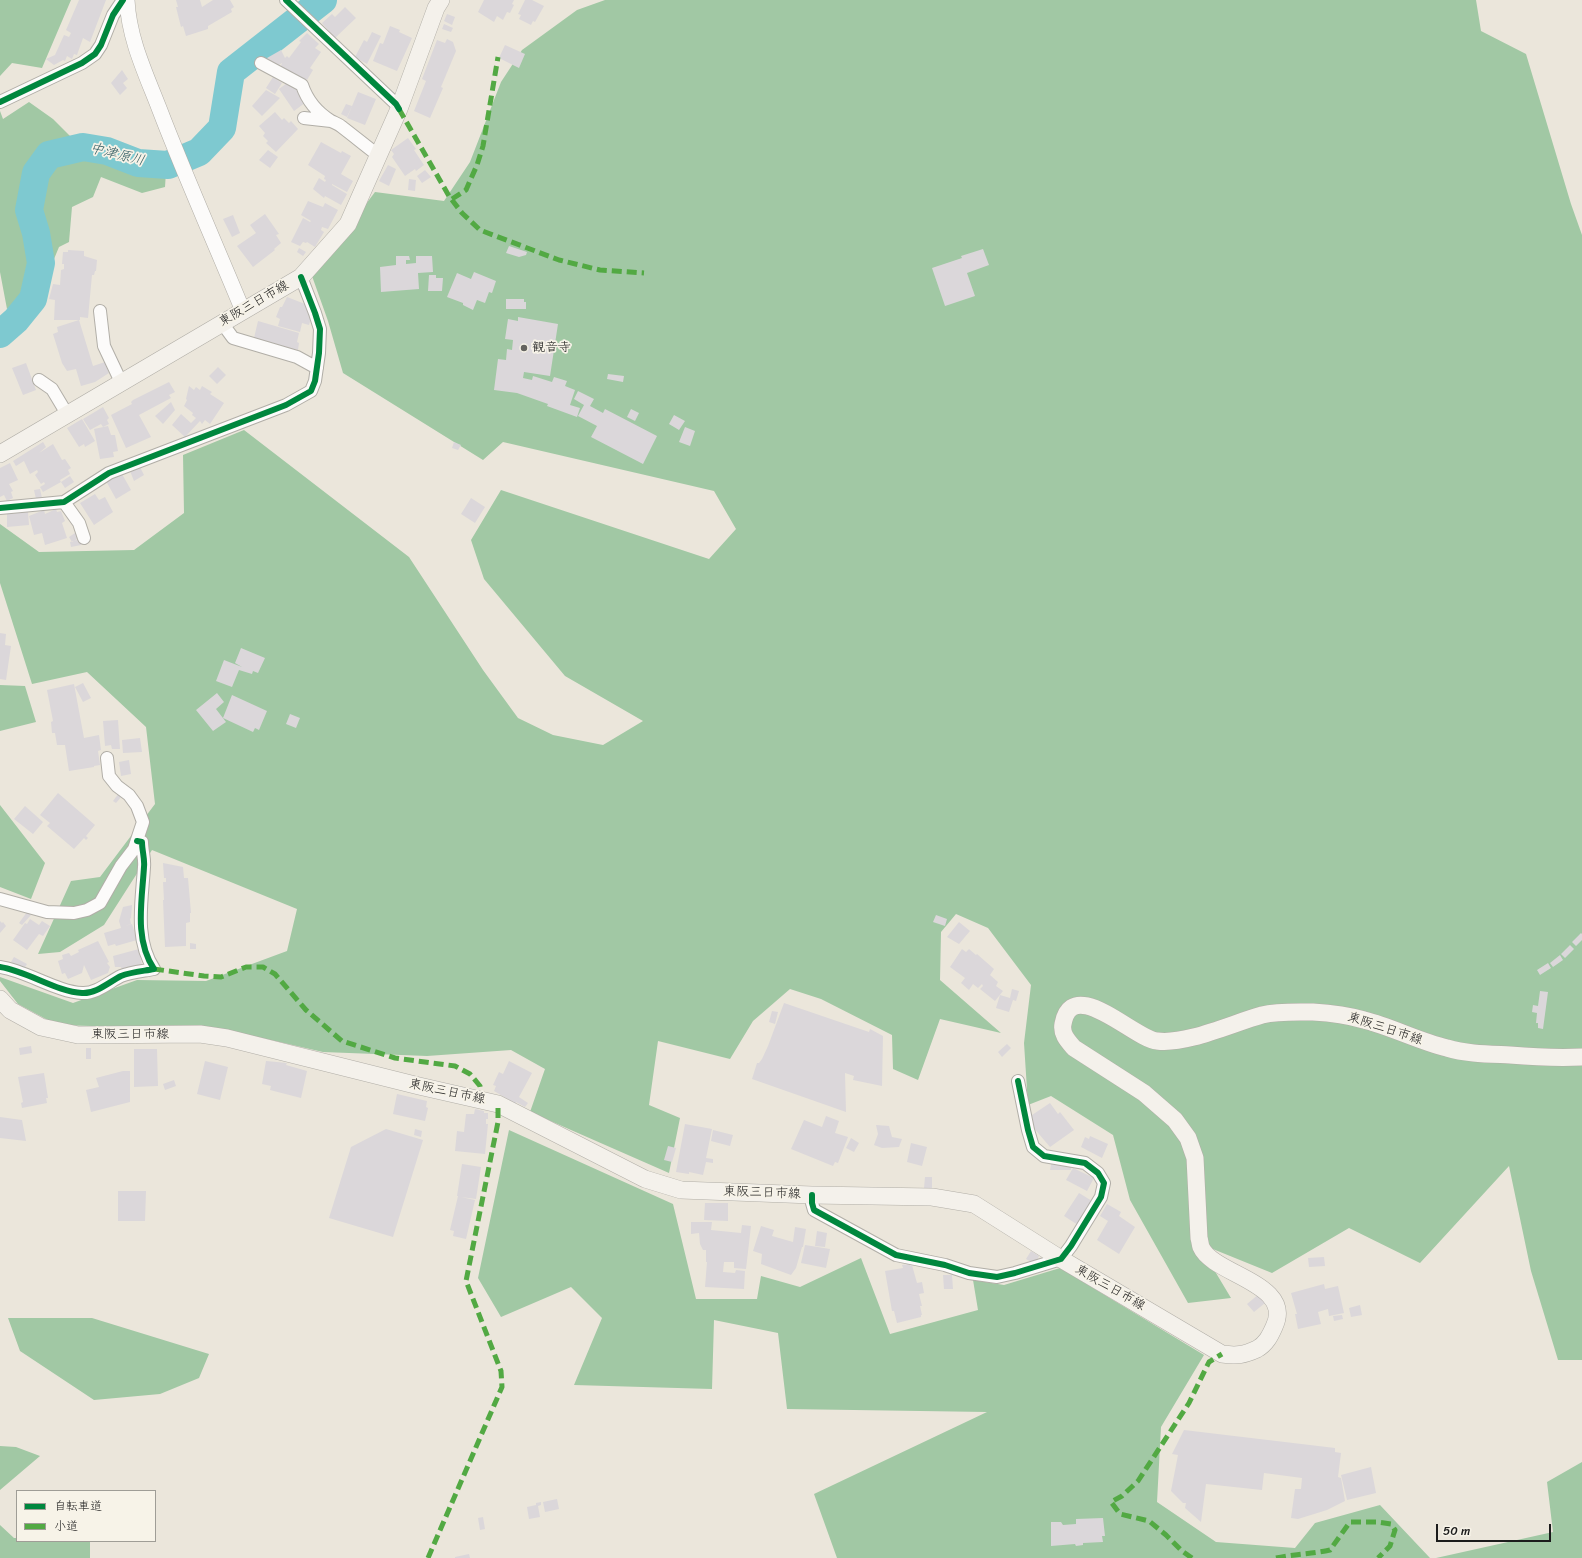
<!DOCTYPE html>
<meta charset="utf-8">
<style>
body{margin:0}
#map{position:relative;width:1582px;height:1558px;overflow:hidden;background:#ebe6db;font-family:Sriracha,"Klee One",sans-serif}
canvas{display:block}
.legend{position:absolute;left:16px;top:1490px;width:140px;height:52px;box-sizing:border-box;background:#f7f3e8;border:1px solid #9f9d96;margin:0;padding:5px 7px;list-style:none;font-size:12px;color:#1c1c1c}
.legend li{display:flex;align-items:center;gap:8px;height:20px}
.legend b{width:20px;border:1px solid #9f9d96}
.scale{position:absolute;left:1436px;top:1524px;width:115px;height:18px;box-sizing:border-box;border:2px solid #1c1c1c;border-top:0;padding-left:5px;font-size:12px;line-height:14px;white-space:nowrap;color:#1c1c1c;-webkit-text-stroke:3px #f7f3e8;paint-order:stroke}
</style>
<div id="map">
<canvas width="1582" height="1558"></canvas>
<ul class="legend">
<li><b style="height:5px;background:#00873e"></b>自転車道</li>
<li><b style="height:5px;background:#52a943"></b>小道</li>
</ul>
<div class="scale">50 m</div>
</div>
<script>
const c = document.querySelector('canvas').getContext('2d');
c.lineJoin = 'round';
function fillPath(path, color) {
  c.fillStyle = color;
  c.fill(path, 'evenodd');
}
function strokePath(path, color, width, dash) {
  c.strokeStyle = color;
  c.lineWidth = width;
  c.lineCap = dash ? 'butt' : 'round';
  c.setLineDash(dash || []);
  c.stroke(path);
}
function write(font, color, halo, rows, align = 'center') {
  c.font = font + ' Sriracha,"Klee One",sans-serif';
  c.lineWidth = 3.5;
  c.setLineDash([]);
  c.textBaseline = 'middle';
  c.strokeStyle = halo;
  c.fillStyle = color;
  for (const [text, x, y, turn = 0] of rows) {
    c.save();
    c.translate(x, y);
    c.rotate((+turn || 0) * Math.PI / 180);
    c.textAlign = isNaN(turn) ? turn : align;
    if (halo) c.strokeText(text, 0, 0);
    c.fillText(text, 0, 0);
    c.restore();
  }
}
const forest = new Path2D(`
 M0,0h71l-29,68 -30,-5 -12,13z
 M605,0h871l5,31 45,23 45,150 11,31v1125h-24l-27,-89 -22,-105 -89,97 -71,-35 -77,45 -74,-30 33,55 -43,5 -58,-103 -17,-65 -62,-39 -23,9 -4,-62 7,-58 -43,-57 -32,-14 -15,18 -1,48 61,53 -61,-14 -22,61 -25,-11 -1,-34 -71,-36 -31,-10 -37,32 -23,38 -72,-18 -9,64 31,13 -11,55 -139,-61 15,-43 -34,-19 -84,6 -104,-4 -96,-22 -170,-5 -39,-21 -18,-23v-4l73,26 64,-23 69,1 81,-30 10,-42 -145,-59 -48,75 -44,27 -22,2 33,-73 29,-4 55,-73 -9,-77 -59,-55 -55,12 -32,-101v-59l39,28 95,-2 50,-37 -1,-58 61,-25 165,127 74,113 35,48 35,17 50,10 40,-24 -78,-45 -81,-97 -13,-39 30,-50 208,69 27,-30 -22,-38 -211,-49 -20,18 -140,-87 -15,-52 -16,-45 63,-84 69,9 26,-39 31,-80 21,-32 55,-40z
 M29,102l24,17 20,20 26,21 67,12 -1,15 -23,6 -41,-16 -8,20 -21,10 -3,35 -10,5 -5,12 -11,-24 -19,10 9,26 -4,23 -22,15 -7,-37v-161l3,8z
 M0,685l25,1 11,36 -36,9z
 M0,805l45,58 -14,36 -31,-12z
 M509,1130l164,74 23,95h61l4,-23 39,11 61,-29 29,76 88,-24 -5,-30 31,5 56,-17 144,87 -43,72 -4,75 59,40 79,6 20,-25 65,-18 50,53h-593l-23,-64 173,-82 -200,-3 -9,-76 -64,-13 -2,69 -138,-4 28,-67 -31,-31 -70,30 -23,-39z
 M8,1318h84l117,36 -10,24 -39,16 -66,6 -74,-49z
 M0,1446l16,1 24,9 -40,34z
 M1582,1462v96h-146l117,-26 -6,-50z
 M0,1525l14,13h3v3h73v17h-90z`);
const river = new Path2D(`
 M0,334l16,-14 17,-21 8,-36 -5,-30 -7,-23 7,-37 13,-18 34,-8 24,4 31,12 30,2 31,-13 23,-24 9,-56 92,-72`);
const building = new Path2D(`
 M79,0h27l-16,42 -7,-4 -6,17 -3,-1 -2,5 -5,-3 -2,5 -2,-1 -9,5 -8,-6 9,-4 9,-20 5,2 2,-4 -5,-3z
 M176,0h24l2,7 11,-7h17l4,7 -3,2 1,3 -24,14v3l-22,7 -3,-10 -2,1 -5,-20h2z
 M484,0h30l-2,4 2,1 -4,8 -3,-1 -4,8 -6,-4 -3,6 -16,-10z
 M525,0h7l12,6 -9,16 -2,-1 -2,4 -12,-6 2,-4 -3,-1z
 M345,7l11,11 -21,20 -13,-15 10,-9 3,3z
 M447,14l8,3 -3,8 -8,-4z
 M444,24l9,4 -2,4 -9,-3z
 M390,26l10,4 -1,2 13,6 -15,33 -24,-10 7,-18 3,1z
 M372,32l9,4 -14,28 -12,-7 9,-17 3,2z
 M307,33l12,11 -4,4 6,4 -11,16 3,2 -6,10 -4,-2 -3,3 -20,-13 2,-5 -9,6 -6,-11 14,-8 4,8 2,-2 2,2 12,-16 -2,-1z
 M447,39l6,3 3,9 -15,36 2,1 -13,30 -16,-7 12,-30 -4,-2 15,-39 8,3z
 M505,45l20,9 -6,14 -20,-10z
 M122,70l6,9 -5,4 4,5 -7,7 -9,-12z
 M273,77l9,6 -7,11 -9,-6z
 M291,80l15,22 -12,9 -15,-22z
 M266,90l14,8 -18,18 -10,-10z
 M358,92l18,7 -11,26 -18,-7z
 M346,104l6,2 -5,11 -6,-3z
 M275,112l7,8 2,-2 5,5 2,-2 7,8 -22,23 -10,-9 2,-2 -5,-5 2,-3 -6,-7z
 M408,138l8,11 -2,1 10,15 -8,6 -1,-2 -10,7 -13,-19 2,-3 -3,-4z
 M321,142l20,11 1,-2 9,5 -10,18 12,7 -6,11 -15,-8v1l15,9 -6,11 -16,-9 -1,2 -11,-9 6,-11 6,4 1,-2 -2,-1 1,-3 -17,-11z
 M268,150l10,7 -8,11 -11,-8z
 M388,165l8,4 -7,17 -10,-5z
 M425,170l6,7 -9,6 -5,-7z
 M409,179l7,1 -1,11 -7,-1z
 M308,201l15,6 2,-4 13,7 -10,19 -6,-2 -1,3 3,2 -9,15 -8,-5 -1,1 -3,-1 -3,4 -9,-4 12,-24 7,4 1,-1 -10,-6z
 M265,214l14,20 -3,1 5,8 -7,6 1,1 -22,17 -16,-21 19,-13 -6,-8z
 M233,215l7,18 -8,4 -9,-18z
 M509,246l18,6 -1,3 -7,2 -13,-4z
 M299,248l7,4 -3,4 -6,-4z
 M983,249l6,16 -22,8 8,23 -30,10 -13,-38 30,-10 -1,-2z
 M68,250l16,1v5l13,4 -1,11h-1l-1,4h-2l-4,43 -8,-1v3h-26l1,-20 -6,-1 4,-15 7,1 1,-15 3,-1v-5h-2l1,-12h5z
 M396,256h13l1,4h-4v4l10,-1v-7h16l1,16 -15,1 1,16 -38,3 -1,-25 16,-2z
 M474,272l22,9 -4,12 -3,-1 -4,11 -8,-3 -4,10 -10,-5v-2l-16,-6 10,-24 14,6z
 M429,275h7v3h7l-1,13h-14z
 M287,297l18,7 3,6 3,8 -2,7 -7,-2 -2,9 -22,-6 2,-7 -4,-2 4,-10h2z
 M506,299h18v3h2v7h-20z
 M518,317l40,7 -8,52 -26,-4 -1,6 9,2 1,-4 19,6 2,-5 13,4 -2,5 10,4 -5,15 10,3 -3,9 -30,-11 1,-2 -31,-11 -23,-3 4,-31 8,1 1,-11 5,1 1,-10 -8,-1 3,-20 10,2z
 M79,320l14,46 12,-4 4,11 -14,9 -14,4 -5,-17 -9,2 -5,-8 -9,-29 5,-2 -1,-5z
 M258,321l41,12 -2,9 2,1 -1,7 -3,-1 -1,2 -40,-13z
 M26,363l10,27 -13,5 -11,-27z
 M218,367l8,8 -9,9 -8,-8z
 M608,374l16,2 -1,6 -16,-3z
 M169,382l6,10 -6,3 2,3 -32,17 12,22 -25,11 -15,-33 21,-11 -1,-2 2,-2z
 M189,386l5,4 2,-3 4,3 2,-4 10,6 -2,2 14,9 -14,21 -5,-4 -3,4 -2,-3 -15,16 -13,-12 9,-11 10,9 5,-5 -4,-3 1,-2 -9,-7 3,-6 -1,-1z
 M578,391l16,8 -4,7 13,7 2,-4 52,27 -14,28 -52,-27 6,-11 -19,-10 6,-11 -10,-6z
 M171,402l4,8 -12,14 -8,-8z
 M103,407l6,11 -2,2 2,4 -6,3 -2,-3 -11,6 -7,-11z
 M631,409l8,4 -4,8 -8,-4z
 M674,415l11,6 -6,9 -10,-6z
 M82,419l13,22 -10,6 -1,-3 -5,3 -12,-19z
 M108,426l3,9h4l3,16 -5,1 1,5 -14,2 -6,-30z
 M685,427l10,4 -5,15 -11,-4z
 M43,442l3,5 -7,6 14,-9 9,16 3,-1 6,9 -3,2 2,4 -10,6 1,2 -18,10 -3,-5 5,-3 -1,-2 -3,2 -6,-9 3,-3 -1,-2 -7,4 -6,-13 -8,5 -3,-5z
 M454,442l7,3 -3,5 -6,-2z
 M10,463l8,17 -9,4 4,7 -2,1 2,6 -6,3 -3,-6 -4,2v-29z
 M140,467l4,8 -10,6 -4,-10z
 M122,474l9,16 -15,9 -10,-18z
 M70,476l4,6 -9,6 -4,-6z
 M40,489l2,9 -6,1 -2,-9z
 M95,494l4,6 6,-3 8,15 -19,13 -14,-22z
 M471,498l14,9 -10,16 -14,-9z
 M56,509l1,3 4,-1 4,10 -3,2 5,15 -22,7 -3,-12 -8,2 -5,-19 15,-6 1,4z
 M28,512l1,13 -22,2v-13z
 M78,531l3,6 -9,5 -3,-5z
 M80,539l1,6 -10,2 -1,-5z
 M0,633l6,1 -1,11 6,1 -5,34 -6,-1z
 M241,648l24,10 -7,15 -5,-2 -1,3 -13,-4 -7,17 -16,-6 8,-21 18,7 -7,-4z
 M83,683l8,15 -8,4 -8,-15z
 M74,684l10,54 15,-3 2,15 -3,1 2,14 -6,1v1l-25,4 -4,-26h-8l-2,-12h-3l-1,-11 2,-1 -6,-31z
 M217,693l7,9 -8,7 10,13 -13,9 -17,-21z
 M232,695l35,16 -8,19 -4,-2 -2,4 -30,-14z
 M290,714l10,4 -4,10 -10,-4z
 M118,720l2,29h-8l-1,-4 -6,1 -2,-25z
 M140,738l2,14 -19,1 -1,-13z
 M129,760l2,14 -10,2 -2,-14z
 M58,793l37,32 -9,11 2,2 -2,2 -2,-2 -10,11 -27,-23 3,-3 -10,-8z
 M119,793l3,3 -6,7 -3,-2z
 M25,806l18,16 -10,12 -19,-15z
 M163,863l20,4 1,11h4l3,35h-1v9l-4,1v23l-21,1 -2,-47h1l-1,-18h3v-4h-2z
 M132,905l-1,13 -1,1 1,5 -6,2 7,-2 5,16 -21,6 -1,-2 -7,2 -4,-13 17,-5 -2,-7 4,-14z
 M27,912l4,3 -9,10 -3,-2z
 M936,915l11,4 -2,7 -12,-4z
 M30,919l9,6 3,-4 8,5 -7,10 -4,-2 -12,16 -14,-10 12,-17 2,1z
 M0,921l2,2 1,-1 3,4 -6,7z
 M959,922l11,9 -11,13 -12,-7z
 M1581,933l1,1v6l-6,6 -4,-4z
 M98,941l11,21 -2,1 3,4 -2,6 -17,7 -7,-15 -2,8 -14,6 -3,-6 -3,1 -4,-13 5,-2 -1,-4 7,-2 2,3 8,-4 -1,-2z
 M190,943l6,1v5h-6z
 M1570,945l4,4 -9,9 -4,-4z
 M139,949l3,16 -20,5 -1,-3h-6l-2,-11z
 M962,949l4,3 3,-3 7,6 1,-1 17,15 -4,6 8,7 -2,4 7,5 -8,10 -15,-12 3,-3 -1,-2 -4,4 -5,-4 -4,6 -8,-7 4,-5 -15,-11z
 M1560,955l3,5 -10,7 -3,-4z
 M14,957l13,7 -3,5 -13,-7z
 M1548,963l3,5 -11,7 -3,-5z
 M1012,989l7,2 -3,10 -3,-1 -4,12 -13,-4 4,-13 10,3z
 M1540,991l8,1 -5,37 -5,-1v-5h-2l1,-10 -5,-1 1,-7 5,1z
 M784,1003l85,29 1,-3 13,7 -1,50 -29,-6 1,-4 -9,-3 1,39 -94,-33 5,-16h2l3,-4 6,-13z
 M772,1011l6,1 -3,12 -6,-2z
 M1007,1044l4,4 -9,9 -4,-5z
 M31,1046l1,7 -12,2 -1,-7z
 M86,1048h5v11h-5z
 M134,1049h23l1,37 -24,1z
 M205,1061l23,6 -8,33 -23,-6z
 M266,1061l21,2 -1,2 21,6 -6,27 -31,-8 1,-4 -9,-2z
 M509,1061l23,12 -13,24 9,6 -3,4 -9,-5v2l-22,-13 2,-5 -3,-1 6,-13 4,2z
 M123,1071h7v31l-39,10 -5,-22 13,-3 -3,-9z
 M44,1073l4,25h-2l1,5 -25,5 -1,-5 2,-1 -5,-25z
 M174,1080l2,6 -11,4 -2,-6z
 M397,1094l30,7 -1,6 2,1 -3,13 -32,-7z
 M1050,1103l8,11 2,-2 14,18 -24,17 -17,-20 -1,-12z
 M475,1109l9,2v2h4v6h-2v5h2l-3,30 -30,-3 2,-20 7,1 2,-18h8z
 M826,1116l13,5 -4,12 13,4 -10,26 -3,-1 -2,4 -42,-17 13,-29 18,7z
 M0,1117l22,3 4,21 -26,-3z
 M685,1124l27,5 -6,29 7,1v4l-7,-1 -3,13 -14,-3v2l-13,-2z
 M876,1125l13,1 3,11 10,2 -3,8 -17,1 -8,-3 4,-11z
 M386,1129l37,11 -30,97 -64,-19 22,-71z
 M415,1129l7,2 -1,6 -7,-2z
 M713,1130l20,5 -3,11 -19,-5z
 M1090,1136l18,8 -6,14 -21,-11 4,-10 4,2z
 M851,1138l8,5 -5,9 -8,-4z
 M911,1143l16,4 -5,19 -15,-4z
 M668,1146l8,2 -4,14 -8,-2z
 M1057,1163l15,1 -1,6h-21l1,-6 5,1z
 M462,1164l19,3 -5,32 -15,-2 14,3 -9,39 -13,-3 1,-5 -4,-1 8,-34h-1z
 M1073,1168l21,10 -7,13 -21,-11z
 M925,1177h7v11h-8z
 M118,1191h28l-1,30h-27z
 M1079,1193l13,8 -14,24 -14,-9z
 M705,1203h23v18l-24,-1z
 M1107,1204l14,8 -2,4 16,11 -16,27 -22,-14 11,-19 -8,-5z
 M691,1222h21l-1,8 30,3 1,-8 9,1 -5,43 -12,-1v-6h-10l-1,10 12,1 1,-3 9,1 -1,18 -39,-2 2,-25h-1v-12h-3l-3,-6 -1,-11 -8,1z
 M761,1226l13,4 -2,6 21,6 2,-15 11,2 -3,18h-1l-6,21 -5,7 -30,-11 1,-10 -9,-3z
 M817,1231l10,2 -2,14 -10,-1z
 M805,1245l25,4 -4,19 -25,-5z
 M1031,1251l8,5 -4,8 -9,-5z
 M1324,1257l1,9 -16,1 -1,-9z
 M910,1264l1,2 1,-1 5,18 5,-1 2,11 -5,1 3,12h-2l2,9h-1v2l-24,6 -3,-12h-2l-7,-40 18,-3 -1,-3z
 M943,1275h9l1,14h-9z
 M1324,1284l1,5 13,-3 6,27 -15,3 -1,-7 -10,3 3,12 -23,5 -3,-15h2l-6,-21z
 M1259,1294l6,9 -11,9 -7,-8z
 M1360,1305l2,10 -11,2 -2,-9z
 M1342,1315l1,4 -9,2 -1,-5z
 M1184,1430l151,18v4l6,1 -3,24 3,1 4,23 -18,9 -29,9 -7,-1 4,-29h6l1,-11 -38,-5 -2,17 -56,-6 -5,38 -16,-14 1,-5h-3l-12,-12 7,-36 -6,-1z
 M1371,1467l5,26 -29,7 -6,-25z
 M557,1499l2,10 -14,3 -2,-10z
 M541,1502v3l-3,1 2,11 -11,2 -2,-12 9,-2v-2z
 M483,1517l2,12 -5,1 -2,-12z
 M1103,1518l2,18h-3l1,6 -20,1v2l-7,1 -1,-2 -24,2v-24h10l2,3 13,-1v-5z
 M469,1554l1,4h-15v-1z`);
const minor = new Path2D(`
 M286,0l110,104 3,5
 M261,63l41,22c5,15 16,28 29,36 4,2 8,3 11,6 13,10 24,19 37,29
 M0,102l82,-39 13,-9 6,-9 12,-30 10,-15
 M304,118l27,3
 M100,311l4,35 17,36
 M222,323l11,15 64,19 20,11
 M39,380l13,9 15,25
 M64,502l15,21 5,15
 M0,508l64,-6 45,-29 177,-68 25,-14 4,-10 4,-28 1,-24 -5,-16 -14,-36
 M0,899l47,13 27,1 13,-3 13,-7 21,-37 13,-17 9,-27 -6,-16 -8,-11 -12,-9 -8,-10 -2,-18
 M0,967c27,4 57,25 82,26 14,1 27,-11 39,-17 10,-4 23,-5 33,-7 -20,-30 -12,-68 -10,-102 1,-8 -2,-16 -2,-25l-5,-1
 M812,1195v8l2,7 82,45 49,10 24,8 28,4 18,-4 46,-14 10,-13 30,-49 3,-14 -6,-10 -13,-10 -41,-7 -11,-9 -5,-17 -10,-49`);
const tertiary = new Path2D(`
 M127,0c2,39 18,72 32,108 26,68 56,135 84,203`);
const secondary = new Path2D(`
 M0,454l301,-177 47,-53 51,-115 37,-101 5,-8
 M0,999l10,11 31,17 37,8 122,-1 27,4 192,48 79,18 147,75 36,11 131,5 120,2 42,7 87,55 161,95c15,2 22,1 35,-5 9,-5 13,-13 17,-22 21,-44 -61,-52 -73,-80 -1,-3 -1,-6 -2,-9l-4,-80 -7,-20 -13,-18 -31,-27 -70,-45c-6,-7 -13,-14 -11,-24 9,-50 71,15 94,17 29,4 76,-18 105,-26 16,-4 35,-3 51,-3 17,1 34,3 51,8 28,7 54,21 83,28 20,6 42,6 63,7 24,2 48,3 72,2`);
const quiet = new Path2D(`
 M399,109l50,87 13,17 18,17 79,30 41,10 44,3
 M452,199l14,-9 11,-25 6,-19 15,-89
 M154,969l50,7 17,1 25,-10h17l12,7 31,36 36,31 53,17 60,8 15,8 10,12 2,13
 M428,1558l74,-171 -1,-16 -35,-90 32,-159v-18
 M1192,1558l-10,-7 -16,-16 -17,-14 -29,-7 -9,-12 11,-6 16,-15 51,-78 20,-41 13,-8
 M1276,1558c18,-4 36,-4 54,-8l20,-28h27l14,2 4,6 -5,16 -12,12`);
const cycleway = new Path2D(`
 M286,0l110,104 3,5
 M0,102l82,-39 13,-9 6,-9 12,-30 10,-15
 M0,508l64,-6 45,-29 177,-68 25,-14 4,-10 4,-28 1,-24 -5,-16 -14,-36
 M0,967c27,4 57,25 82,26 14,1 27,-11 39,-17 10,-4 23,-5 33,-7 -20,-30 -12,-68 -10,-102 1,-8 -2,-16 -2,-25l-5,-1
 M812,1195v8l2,7 82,45 49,10 24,8 28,4 18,-4 46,-14 10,-13 30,-49 3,-14 -6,-10 -13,-10 -41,-7 -11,-9 -5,-17 -10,-49`);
const markers = [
 [524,348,4,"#64635f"]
];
const streetNames = [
 ["東阪三日市線",254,304,-30],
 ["東阪三日市線",1385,1029,18],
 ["東阪三日市線",130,1035],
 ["東阪三日市線",447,1092,12],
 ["東阪三日市線",762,1193,2],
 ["東阪三日市線",1110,1288,30]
];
const poiNames = [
 ["観音寺",532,348]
];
const waterNames = [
 ["中津原川",117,155,14]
];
fillPath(forest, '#a1c8a4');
strokePath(river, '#7ec9d0', 28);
fillPath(building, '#dbd7da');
strokePath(minor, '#b1aea7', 14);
strokePath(tertiary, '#b1aea7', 16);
strokePath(secondary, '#b1aea7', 18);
strokePath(minor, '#fcfbfa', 12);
strokePath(tertiary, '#fcfbfa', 15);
strokePath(secondary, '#f4f1eb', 17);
strokePath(quiet, '#52a943', 5, [10, 5]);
strokePath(cycleway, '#00873e', 6);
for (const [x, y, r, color] of markers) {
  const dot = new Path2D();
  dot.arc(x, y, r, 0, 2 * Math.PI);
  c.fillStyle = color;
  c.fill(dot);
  strokePath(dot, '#f7f3e8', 1.5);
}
write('13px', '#1c1c1c', '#f7f3e8', streetNames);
write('13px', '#1c1c1c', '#f7f3e8', poiNames, 'left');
write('italic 14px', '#315c62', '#f7f3e8', waterNames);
</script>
